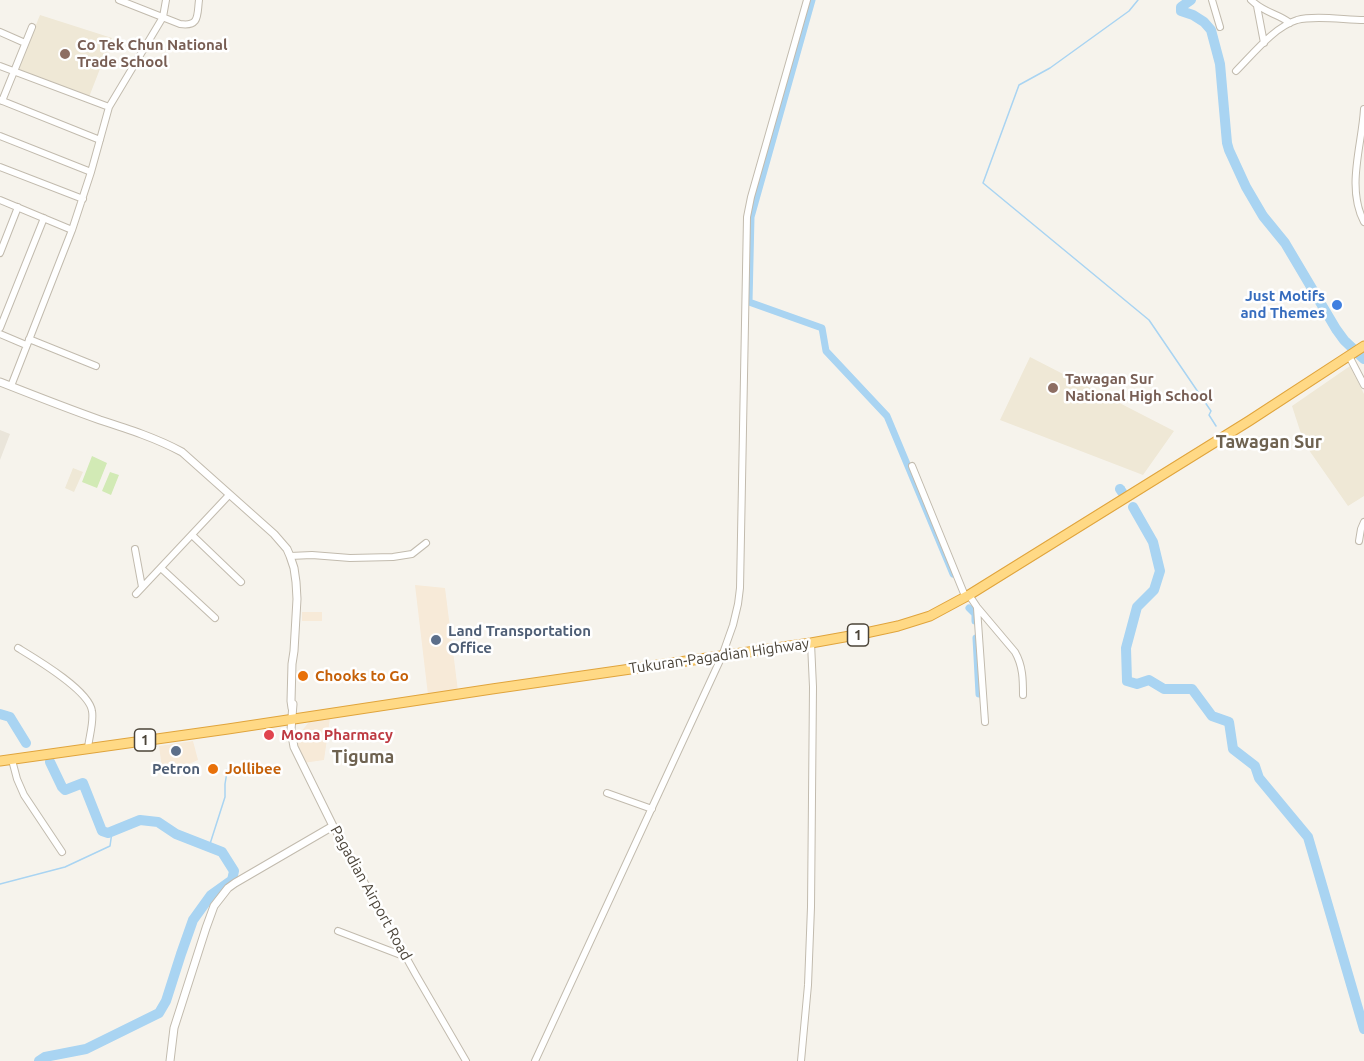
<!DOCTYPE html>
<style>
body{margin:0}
canvas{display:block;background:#f6f3ec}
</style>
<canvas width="1364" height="1061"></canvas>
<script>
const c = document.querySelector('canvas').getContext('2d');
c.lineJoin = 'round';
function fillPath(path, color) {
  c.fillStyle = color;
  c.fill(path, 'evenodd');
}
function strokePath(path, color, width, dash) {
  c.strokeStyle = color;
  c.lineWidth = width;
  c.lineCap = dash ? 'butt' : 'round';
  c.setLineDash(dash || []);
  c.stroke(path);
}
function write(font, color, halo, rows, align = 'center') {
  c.font = font + ' Ubuntu,sans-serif';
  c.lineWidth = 5;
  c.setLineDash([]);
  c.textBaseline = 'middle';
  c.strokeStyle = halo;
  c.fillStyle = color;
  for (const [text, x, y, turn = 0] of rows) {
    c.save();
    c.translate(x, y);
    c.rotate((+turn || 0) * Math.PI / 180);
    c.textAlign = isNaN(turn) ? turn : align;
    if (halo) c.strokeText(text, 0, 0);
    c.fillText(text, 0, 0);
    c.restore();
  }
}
const residential = new Path2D(`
 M0,430l10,4 -10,26z`);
const commercial = new Path2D(`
 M415,585l30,3 13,103 -30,4z
 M302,612h20v9h-20z
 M330,718l-6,42 -21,3 -7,-25 13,-16z
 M193,741l5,19 -35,15 -4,-29z`);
const education = new Path2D(`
 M40,15l72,23 -23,59 -71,-28z
 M1030,357l144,74 -31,44 -143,-55z
 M1350,366l14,28v102l-16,10 -44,-63 -12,-37z
 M73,468l10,4 -9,20 -9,-4z`);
const green = new Path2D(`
 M92,456l15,7 -10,25 -15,-6z
 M110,472l9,3 -8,20 -9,-4z`);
const stream = new Path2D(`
 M1138,0l-9,11 -79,57 -31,17 -36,98 166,137 62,91 -2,4 7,11
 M1120,489l4,-2
 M209,847l16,-50v-13l3,-18
 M0,884l65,-17 45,-21 2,-14`);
const canal = new Path2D(`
 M812,0l-61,217 -2,85 73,26 4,23 61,65 66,158
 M969,608l6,6v7
 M976,638l3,56`);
const river = new Path2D(`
 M1191,0l-10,7v4l12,4 11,7 7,8 9,34 7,79 2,7 17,37 17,29 22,27 51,86 8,11 20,19
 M1120,489l2,3
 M1133,507l20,35 7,29 -6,19 -17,17 -11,41 1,33 10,3 12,-4 15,9h28l20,27 17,6 4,27 22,17 4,12 49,59 56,192
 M0,714l10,3 16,26
 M39,1061l6,-4 41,-8 73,-36 7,-12 15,-47 12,-34 18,-25 21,-15 2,-9 -12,-19 -46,-18 -18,-12 -18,-2 -32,13 -6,-2 -19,-48 -18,7 -3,-3 -12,-25`);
const minor = new Path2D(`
 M119,0l61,24c20,3 17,-9 19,-24
 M1212,0l8,27
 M1251,0c13,13 26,13 39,23
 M1257,6l7,37
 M0,32l25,11
 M0,66l109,41
 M1236,71c17,-17 38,-44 61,-51 18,-5 48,0 67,0
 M0,100l100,40
 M2,101l30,-74
 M1364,109c-2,37 -18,78 0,113
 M0,136l91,36
 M0,167l83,32
 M0,200l72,30
 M0,253l18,-46
 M0,328l44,-110
 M0,334l26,11
 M29,339l67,27
 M1349,356l15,29
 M11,386l61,-156 19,-58 18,-65 54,-90 3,-17
 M912,466l53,130
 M192,535l49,47
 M1359,541l2,-12 3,-7
 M135,549l7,38
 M290,556l22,-1 38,3 43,-1 19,-3 14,-11
 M161,568l54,50
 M136,594l93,-99
 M969,595l8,12 38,45c8,14 8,28 8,43
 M977,608l8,114
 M18,648c18,11 71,42 74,63 2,11 -3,26 -4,37
 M12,760l5,19 7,16 38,57
 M607,793l45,16
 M333,826l83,149 50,86
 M338,931l68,26
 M535,1061l187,-405 11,-31 5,-21 2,-16 7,-371 4,-20 56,-197
 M801,1061l7,-76 3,-78 2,-220 -2,-44`);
const tertiary = new Path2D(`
 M0,382c33,13 66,26 100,38 28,9 56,18 82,32l92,82 13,15 3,7 4,12 2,14 1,17 -3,52 -2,13 -1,37 1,7
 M170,1061l4,-33 32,-100 8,-22 14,-18 7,-5 98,-57 -39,-79 -3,-17 2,-26`);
const trunk = new Path2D(`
 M0,761l228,-32 264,-40 319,-46 50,-9 37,-8 32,-10 39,-21 280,-174 115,-75`);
const markers = [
 [65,54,6,"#8d6e63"],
 [1337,305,6,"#3f7fe0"],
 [1053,388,6,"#8d6e63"],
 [436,640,6,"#5c6f8a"],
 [303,676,6,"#e8710a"],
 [269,735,6,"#e0444e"],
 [176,751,6,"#5c6f8a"],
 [213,769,6,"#e8710a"]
];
const shields = [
 [858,635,21],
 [145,740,21]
];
const shieldNames = [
 ["1",858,635],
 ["1",145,740]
];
const educationNames = [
 ["Co Tek Chun National",77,45],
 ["Trade School",77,62],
 ["Tawagan Sur",1065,379],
 ["National High School",1065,396]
];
const shopNames = [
 ["Just Motifs",1325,296],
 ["and Themes",1325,313]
];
const serviceNames = [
 ["Land Transportation",448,631],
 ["Office",448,648],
 ["Petron",176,769,"center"]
];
const streetNames = [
 ["Tukuran-Pagadian Highway",719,656,-8],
 ["Pagadian Airport Road",371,893,61]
];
const foodNames = [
 ["Chooks to Go",315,676],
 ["Jollibee",225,769]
];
const healthNames = [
 ["Mona Pharmacy",281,735]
];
const quarterNames = [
 ["Tawagan Sur",1269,442],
 ["Tiguma",363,757]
];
fillPath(residential, '#eae5da');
fillPath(commercial, '#f7ead8');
fillPath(education, '#efe8d6');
fillPath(green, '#d2eab5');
strokePath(stream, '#a9d4f2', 1.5);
strokePath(canal, '#a9d4f2', 7);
strokePath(river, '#a9d4f2', 10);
strokePath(minor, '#c2bbae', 8);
strokePath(tertiary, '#c2bbae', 9);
strokePath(trunk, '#e0a43c', 11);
strokePath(minor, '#fff', 6);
strokePath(tertiary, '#fff', 7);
strokePath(trunk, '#ffd985', 9);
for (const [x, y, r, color] of markers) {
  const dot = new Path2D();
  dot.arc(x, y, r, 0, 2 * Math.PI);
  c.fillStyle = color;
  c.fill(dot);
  strokePath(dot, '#fff', 2);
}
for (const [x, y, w] of shields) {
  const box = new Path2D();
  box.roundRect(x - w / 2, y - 11, w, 22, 4.5);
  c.fillStyle = '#fff';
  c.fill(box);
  strokePath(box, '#4b4439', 1.5);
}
write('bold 14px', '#4b4439', null, shieldNames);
write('bold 15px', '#785e54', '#fff', educationNames, 'left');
write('bold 15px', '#366cbe', '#fff', shopNames, 'right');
write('bold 15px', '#4e5e75', '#fff', serviceNames, 'left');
write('15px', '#4b4439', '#fff', streetNames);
write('bold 15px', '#c56008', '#fff', foodNames, 'left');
write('bold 15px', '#be3a42', '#fff', healthNames, 'left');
write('bold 18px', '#6e6250', '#fff', quarterNames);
</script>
